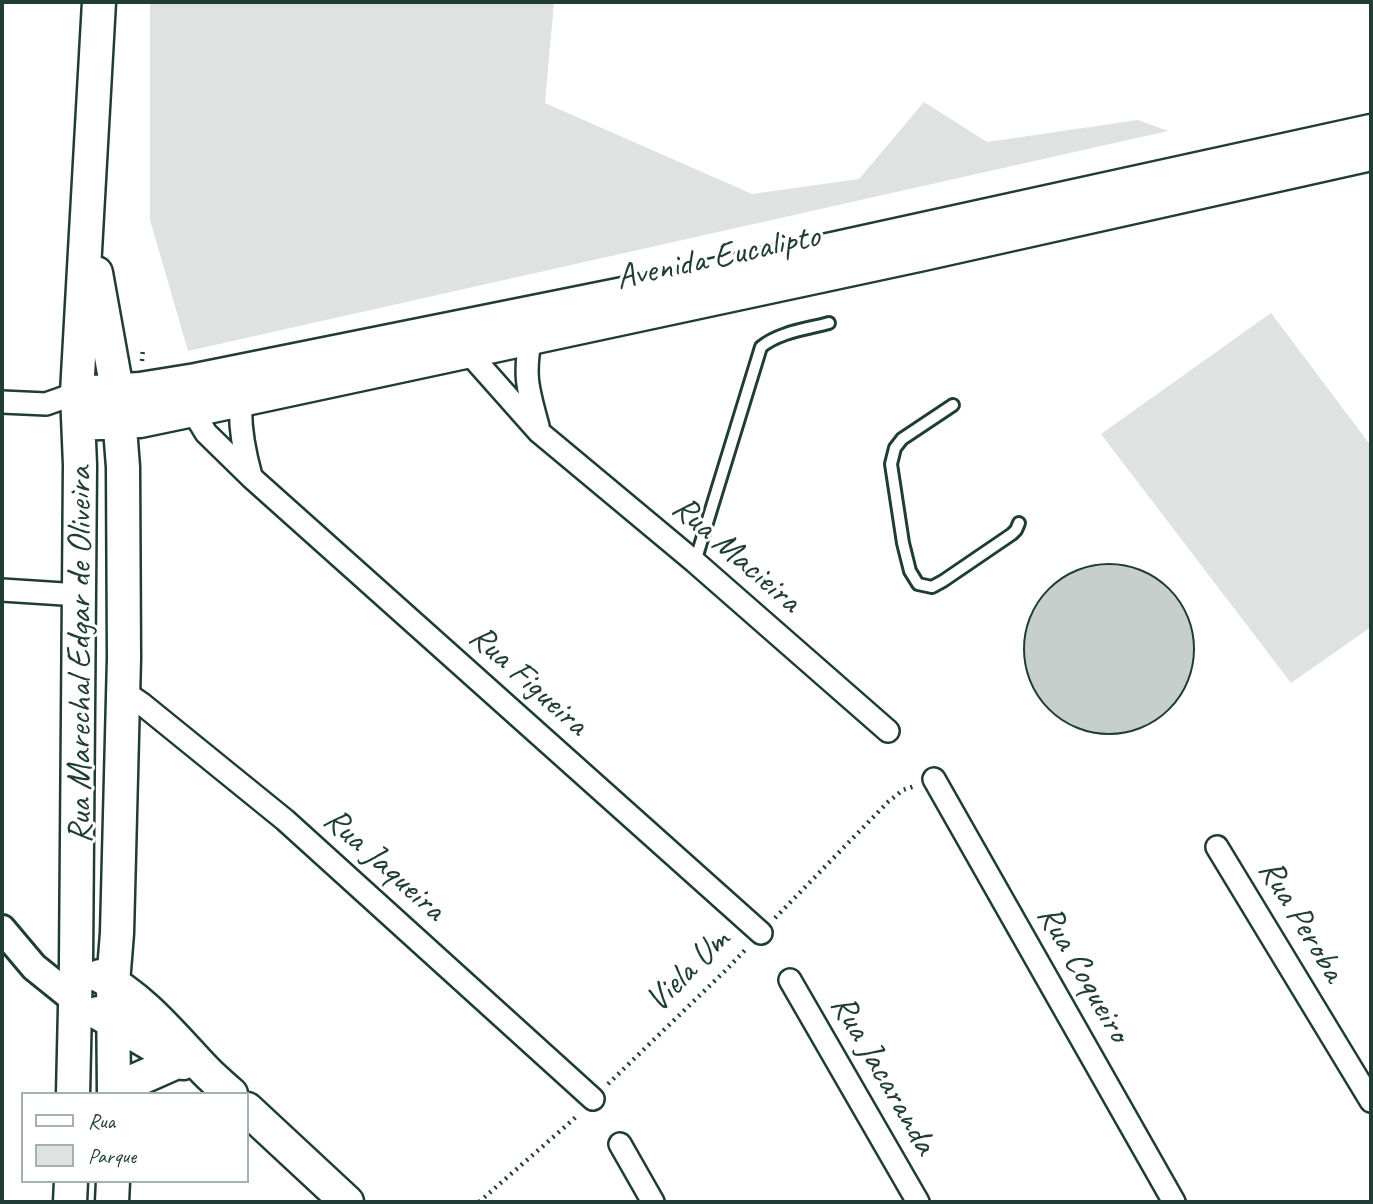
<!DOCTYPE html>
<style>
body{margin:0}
#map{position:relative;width:1373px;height:1204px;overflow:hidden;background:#fff;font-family:Caveat,sans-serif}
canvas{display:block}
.frame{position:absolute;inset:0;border:4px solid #1f3d34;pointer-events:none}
.legend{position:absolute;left:21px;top:1092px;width:228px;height:91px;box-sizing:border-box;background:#fff;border:2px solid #a5b1ae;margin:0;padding:9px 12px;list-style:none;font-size:21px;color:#1f3d34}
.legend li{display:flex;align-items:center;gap:14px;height:35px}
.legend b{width:35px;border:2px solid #a5b1ae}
</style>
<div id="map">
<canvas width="1373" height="1204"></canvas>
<div class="frame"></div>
<ul class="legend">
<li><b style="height:9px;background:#fff"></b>Rua</li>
<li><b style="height:19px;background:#dee3e2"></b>Parque</li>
</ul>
</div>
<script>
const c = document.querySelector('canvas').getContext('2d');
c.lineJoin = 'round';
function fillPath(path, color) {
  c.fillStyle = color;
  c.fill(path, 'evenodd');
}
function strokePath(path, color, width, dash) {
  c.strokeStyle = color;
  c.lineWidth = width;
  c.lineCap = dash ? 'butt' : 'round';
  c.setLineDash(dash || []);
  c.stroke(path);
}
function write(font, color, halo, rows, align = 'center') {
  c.font = font + ' Caveat,sans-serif';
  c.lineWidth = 6;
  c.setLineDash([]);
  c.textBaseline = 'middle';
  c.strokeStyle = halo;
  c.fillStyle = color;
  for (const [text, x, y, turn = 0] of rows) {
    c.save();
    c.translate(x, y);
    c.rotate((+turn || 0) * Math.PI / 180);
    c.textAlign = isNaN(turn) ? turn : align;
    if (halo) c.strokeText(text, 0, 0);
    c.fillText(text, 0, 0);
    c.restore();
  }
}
const green = new Path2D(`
 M150,2h404l-9,101 207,91 107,-15 65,-77 63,40 151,-22 30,11 -980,220 -38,-131z
 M1271,313l100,133v181l-80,56 -190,-249z`);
const building = new Path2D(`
 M1024 649a85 85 0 1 1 170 0a85 85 0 1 1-170 0Z`);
const path = new Path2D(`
 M142,361l1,-13
 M775,918l113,-116 15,-12 12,-4
 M608,1084l118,-114 21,-22
 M479,1202l88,-77 11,-10`);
const service = new Path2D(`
 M953,405l-51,34 -7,9 -4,16 12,79 7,28 8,13 14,3 11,-6 69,-47 4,-4 3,-7
 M695,562l66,-215c18,-15 46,-18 68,-24`);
const minor = new Path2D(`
 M531,337c-8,38 -3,53 7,89
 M460,343l79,89 156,130 193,169
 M241,400c-2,27 3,51 10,76
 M2,402l44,2 31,-11
 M192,410l14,23 46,45 509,455
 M2,590l77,5
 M123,691l19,13 143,116 308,279
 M934,779l240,423
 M1217,847l154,254
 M790,980l128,222
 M620,1144l33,58`);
const tertiary = new Path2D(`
 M2,929l32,38 41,33`);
const secondary = new Path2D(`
 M96,273l21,117 6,77 1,191 -7,275 -4,50 1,111
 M77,393l63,-4 56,-9 477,-96 698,-153
 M79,424l61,-3 101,-21 682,-146 448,-100
 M100,976c41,21 71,58 102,91 9,10 19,18 29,27
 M98,1013l85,50
 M73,1094l3,-130 4,-499 -3,-72 22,-391
 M114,1094l22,-14 43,-19
 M247,1109l100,93
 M70,1202l1,-21
 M112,1202l1,-21`);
const streetNames = [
 ["Avenida Eucalipto",718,258,-12],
 ["Rua Macieira",736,555,41],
 ["Rua Marechal Edgar de Oliveira",81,655,-90],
 ["Rua Figueira",528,681,42],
 ["Rua Jaqueira",384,865,42],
 ["Rua Peroba",1301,921,59],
 ["Viela Um",688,971,-45],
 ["Rua Coqueiro",1083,974,60],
 ["Rua Jacaranda",883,1075,60]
];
fillPath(green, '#dee3e2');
fillPath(building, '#c7cfcc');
strokePath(building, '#1f3d34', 2);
strokePath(service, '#1f3d34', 16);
strokePath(minor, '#1f3d34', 26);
strokePath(tertiary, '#1f3d34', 32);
strokePath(secondary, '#1f3d34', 37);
strokePath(path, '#1f3d34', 4.5, [2, 5]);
strokePath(service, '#fff', 10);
strokePath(minor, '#fff', 21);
strokePath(tertiary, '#fff', 26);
strokePath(secondary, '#fff', 32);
write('35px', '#1f3d34', '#fff', streetNames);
</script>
